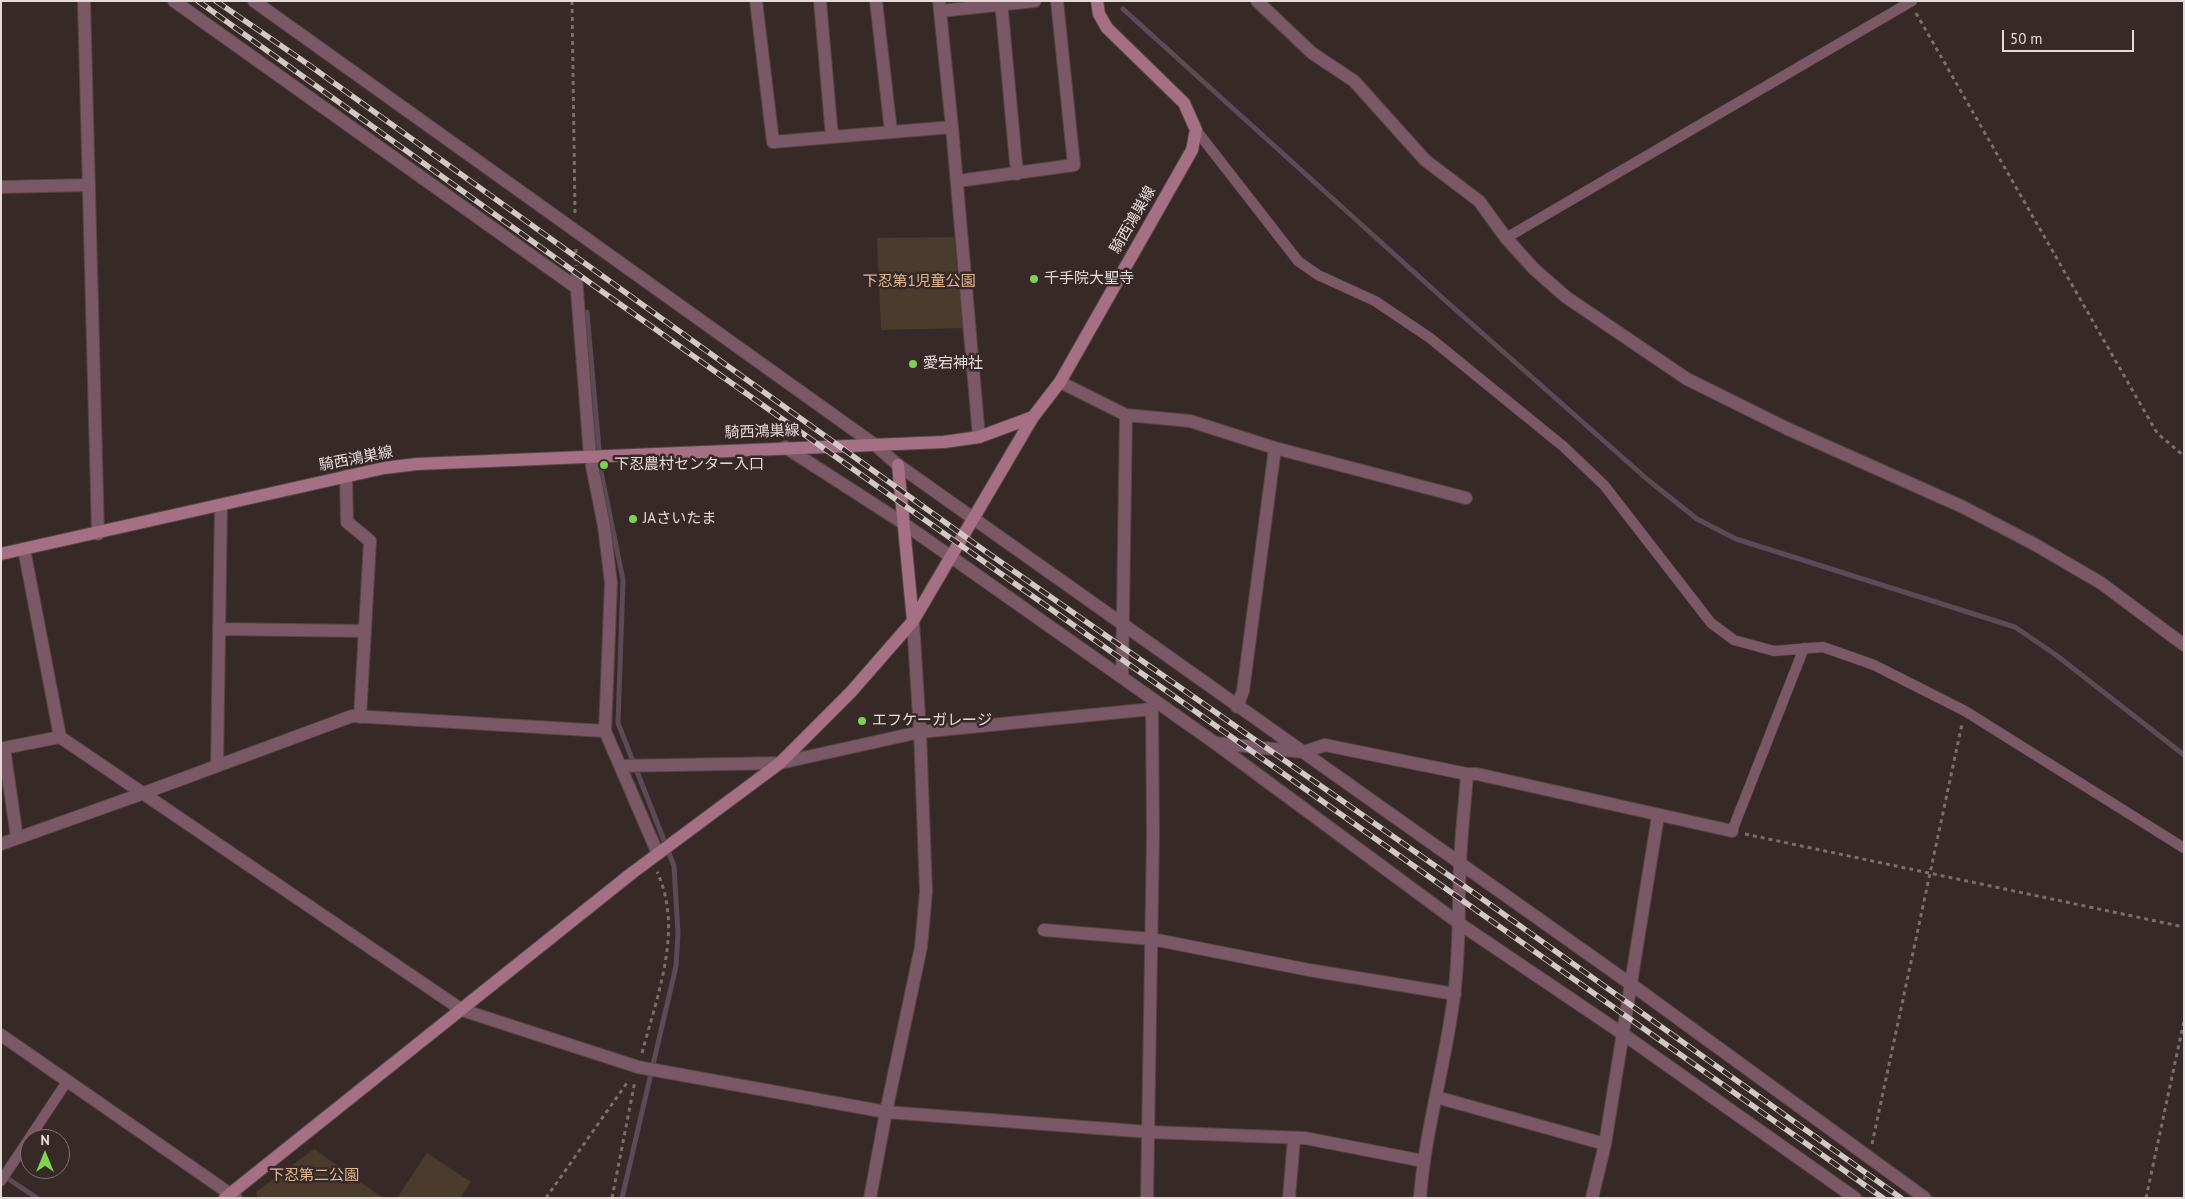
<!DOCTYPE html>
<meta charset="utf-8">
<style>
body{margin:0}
#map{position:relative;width:2185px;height:1199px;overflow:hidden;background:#382929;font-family:"PT Sans",sans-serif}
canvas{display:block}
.frame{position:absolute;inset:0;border:2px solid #e5dada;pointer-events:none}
.north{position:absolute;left:20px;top:1129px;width:50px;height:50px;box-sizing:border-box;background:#382929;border:1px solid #7d7070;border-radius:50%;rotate:0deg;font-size:14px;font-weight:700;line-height:20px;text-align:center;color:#e5dada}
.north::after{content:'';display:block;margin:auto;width:18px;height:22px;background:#7ed153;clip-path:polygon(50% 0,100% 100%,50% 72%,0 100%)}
.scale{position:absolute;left:2002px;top:30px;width:132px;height:22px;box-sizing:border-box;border:2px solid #e5dada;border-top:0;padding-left:6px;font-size:15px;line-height:18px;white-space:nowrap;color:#e5dada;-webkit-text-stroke:4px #382929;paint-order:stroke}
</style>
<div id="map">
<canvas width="2185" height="1199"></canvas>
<div class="frame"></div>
<div class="north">N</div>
<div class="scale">50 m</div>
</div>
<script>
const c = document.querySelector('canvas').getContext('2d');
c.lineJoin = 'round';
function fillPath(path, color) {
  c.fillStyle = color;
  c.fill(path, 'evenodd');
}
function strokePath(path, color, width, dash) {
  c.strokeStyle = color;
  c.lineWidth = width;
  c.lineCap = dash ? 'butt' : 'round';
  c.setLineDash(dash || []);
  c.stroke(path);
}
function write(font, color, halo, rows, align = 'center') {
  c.font = font + ' "PT Sans","Noto Sans JP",sans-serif';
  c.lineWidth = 5;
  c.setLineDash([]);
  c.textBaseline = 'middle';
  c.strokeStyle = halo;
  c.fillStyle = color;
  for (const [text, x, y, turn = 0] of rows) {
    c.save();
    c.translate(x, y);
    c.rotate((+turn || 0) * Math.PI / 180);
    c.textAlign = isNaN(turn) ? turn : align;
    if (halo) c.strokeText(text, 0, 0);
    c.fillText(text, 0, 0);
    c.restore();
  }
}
const green = new Path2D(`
 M954,237l9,91 -82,2 -4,-92z
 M314,1149l69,49h-125l-2,-6z
 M427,1153l44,29 -11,16h-63z`);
const stream = new Path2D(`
 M1123,9l324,293 201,178 49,39 39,20 279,88 41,28 128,100
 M587,312l14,160 22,108 -5,143 56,143 4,67 -2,33 -54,232
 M4,1176l33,22`);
const path = new Path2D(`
 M572,1l3,212
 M1916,13l241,420 27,23
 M576,249v17
 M1745,834l439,93
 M642,1053c15,-57 42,-124 15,-181
 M1872,1144l90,-420
 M1862,1187l4,-15
 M546,1198l83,-118
 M612,1198l23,-117
 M2146,1198l38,-177`);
const lane = new Path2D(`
 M1196,130l102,131 20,14 57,26 55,37 134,109 40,38 107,138 23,17 40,11 49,-4 51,18 91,46 219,137
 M1506,238l406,-237
 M1732,831l72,-183
 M1,1181l67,-101`);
const street = new Path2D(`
 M84,1l14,533
 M174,1l403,287
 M254,1l621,444 23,20 734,520 293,213
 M756,1l17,141 179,-15 27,310
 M820,1l12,136
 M876,1l15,131
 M939,1l13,126
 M1001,1l16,173
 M1257,1l55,52 42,28 71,79 54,41 27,37 28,31 32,28 121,82 101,50 175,78 71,37 67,39 83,62
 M940,11l95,-10
 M958,181l116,-16 -17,-164
 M1,187l88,-2
 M576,278l14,178 14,70 7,57 -6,148 53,123
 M1060,382l66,33 -4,262
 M1126,415l64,6 85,27 191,50
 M785,447l118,76 312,220 245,181 163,110 232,164
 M346,476l1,46 23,19 -10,176
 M24,549l36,188 402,273 176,57 248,45 263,20 156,6 118,23
 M219,629l146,2
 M1237,707l6,-16 32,-243
 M1215,743l89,9 21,-7 142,29h10l255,57
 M217,766l4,-261
 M620,766l160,-3 140,-31 232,-23
 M17,838l-13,-90 56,-11
 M1,844l143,-51 208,-77 253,15
 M1044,930l108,9 157,31 146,24
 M1,1035l235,163
 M1436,1097l169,47
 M870,1198l16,-86 35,-165 5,-55 -6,-160 -7,-111
 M1147,1198l6,-363 -1,-126 3,-5
 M1289,1198l5,-60
 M1420,1198c5,-69 26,-135 34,-203 6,-43 4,-87 6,-130 1,-30 5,-61 7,-91
 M1592,1198l13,-54 53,-328`);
const secondary = new Path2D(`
 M898,465l15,156
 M1,554l383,-86 33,-4 527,-22 35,-5 54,-20 27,-35 132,-232 4,-20 -12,-27 -77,-75 -8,-14 -2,-13
 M225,1198l407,-325 148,-110 71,-71 62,-71 120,-204`);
const rail = new Path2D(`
 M198,1l402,289 1283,908
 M216,1l93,64 676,486 489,342 427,305`);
const markers = [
 [1034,279,5,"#7ed153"],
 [913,364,5,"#7ed153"],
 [604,465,5,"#7ed153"],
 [633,519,5,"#7ed153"],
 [862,721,5,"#7ed153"]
];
const streetNames = [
 ["騎西鴻巣線",1133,220,-60],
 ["騎西鴻巣線",762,432,-2],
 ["騎西鴻巣線",356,459,-11]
];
const poiNames = [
 ["千手院大聖寺",1044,279],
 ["愛宕神社",923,364],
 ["下忍農村センター入口",614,465],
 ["JAさいたま",643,519],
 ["エフケーガレージ",872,721]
];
const parkNames = [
 ["下忍第1児童公園",919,282],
 ["下忍第二公園",314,1176]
];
fillPath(green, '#4a3b2c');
strokePath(stream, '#5c4a56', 5);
strokePath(lane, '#544545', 11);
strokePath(street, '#544545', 14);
strokePath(secondary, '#544545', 14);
strokePath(path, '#7a6d6d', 3, [4, 4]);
strokePath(lane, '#7a5865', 10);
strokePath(street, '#7a5865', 12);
strokePath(secondary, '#a57084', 12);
strokePath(rail, '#d3c8c8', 5.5);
strokePath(rail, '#382929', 4, [11]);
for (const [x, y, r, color] of markers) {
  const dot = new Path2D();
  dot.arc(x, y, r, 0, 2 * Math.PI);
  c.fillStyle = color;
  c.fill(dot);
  strokePath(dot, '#382929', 2);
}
write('15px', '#e5dada', '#382929', streetNames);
write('15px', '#e5dada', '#382929', poiNames, 'left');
write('15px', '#e2b68b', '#382929', parkNames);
</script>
